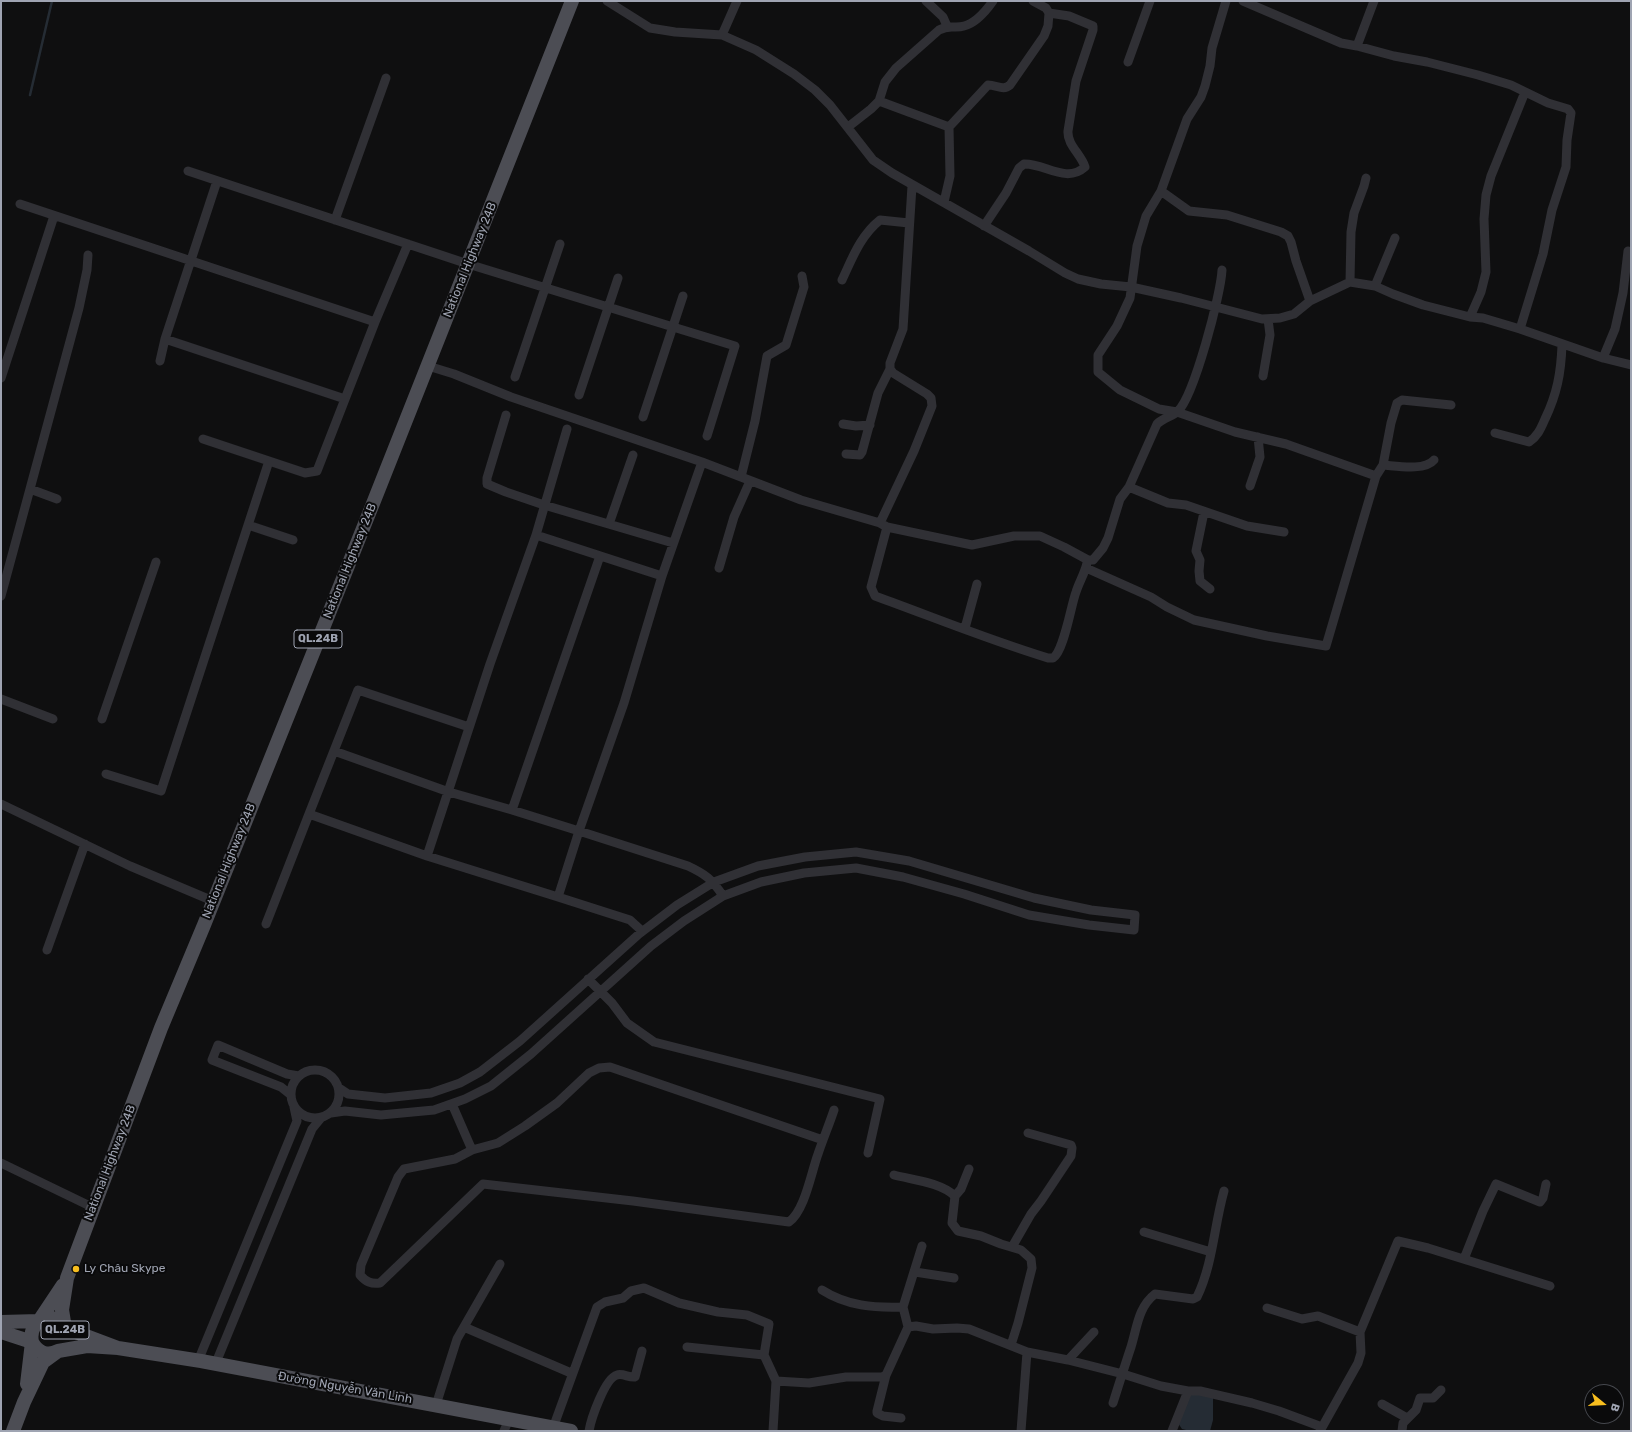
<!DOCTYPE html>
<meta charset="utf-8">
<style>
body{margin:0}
#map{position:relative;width:1632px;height:1432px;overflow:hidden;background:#0f0f10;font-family:Rubik,sans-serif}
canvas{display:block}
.frame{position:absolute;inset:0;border:2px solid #9fa4b2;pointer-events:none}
.north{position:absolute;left:1584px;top:1384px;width:40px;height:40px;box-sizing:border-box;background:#0a0a0b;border:1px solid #46484e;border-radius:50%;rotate:108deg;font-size:11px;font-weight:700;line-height:16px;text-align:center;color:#9fa4b2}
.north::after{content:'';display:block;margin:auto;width:14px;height:18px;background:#f8be1f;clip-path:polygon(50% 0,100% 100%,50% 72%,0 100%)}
</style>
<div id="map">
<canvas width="1632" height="1432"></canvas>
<div class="frame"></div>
<div class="north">B</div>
</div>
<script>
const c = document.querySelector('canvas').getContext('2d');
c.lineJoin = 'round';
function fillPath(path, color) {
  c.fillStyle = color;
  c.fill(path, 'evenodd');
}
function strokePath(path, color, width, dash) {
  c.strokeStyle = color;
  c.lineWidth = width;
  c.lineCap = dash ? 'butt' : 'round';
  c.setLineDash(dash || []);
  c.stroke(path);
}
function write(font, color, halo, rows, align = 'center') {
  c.font = font + ' Rubik,sans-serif';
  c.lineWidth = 4;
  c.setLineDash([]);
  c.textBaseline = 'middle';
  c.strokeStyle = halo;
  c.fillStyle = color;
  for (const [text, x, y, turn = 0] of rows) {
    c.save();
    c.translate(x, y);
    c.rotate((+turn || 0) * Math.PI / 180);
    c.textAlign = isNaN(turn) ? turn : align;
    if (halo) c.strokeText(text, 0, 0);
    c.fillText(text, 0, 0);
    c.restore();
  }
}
const water = new Path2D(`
 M1187,1395h26v25l-3,11h-20l-8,-2 -4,-6z`);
const stream = new Path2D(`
 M30,95l22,-94`);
const minor = new Path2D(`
 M607,1l43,27 25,4 47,3 34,15 38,24 21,16 15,15 43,55 19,13 137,78 36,22 13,6 23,5 30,3 50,11 81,21 18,-1 14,-4 16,-13 40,-19 25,4 18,8 30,11 47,12 13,1 37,11 83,29 28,7
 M926,1l17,16 4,9
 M1226,1l-14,47 -2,18 -5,20 -4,11 -14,22 -26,72 -15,25 -9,30 -7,52 -13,28 -19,29v17l22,18 39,19 18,3 58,20 51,12 90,32
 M1243,1l98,42 16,3 37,10 33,6 51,13 33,10 37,18 20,6 3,4 -4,27 -1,27 -14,43 -9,44 -23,75
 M722,35l15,-34
 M1357,46l17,-45
 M1128,62l22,-61
 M879,101l70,26
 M848,127l23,-18 8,-8 6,-19 11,-14 43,-38c11,-6 15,-1 25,-4 12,-3 22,-15 29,-25
 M188,171l280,93 267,82 -28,90
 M1161,191l28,20 38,4 54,17 7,4 3,6 5,19 14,40
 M944,202l6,-26 -1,-49 39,-42c9,0 15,6 22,0l34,-49 4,-10 1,-13 -3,-5 -13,-7
 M20,204l355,118
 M335,220l51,-142
 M984,226l22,-33 13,-25 5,-4c20,-1 42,20 61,3 -4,-13 -18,-22 -17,-36l8,-50 17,-51v-4l-24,-10 -20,-3
 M842,280c10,-21 18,-44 38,-60l29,3
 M1350,282l1,-50 3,-19 10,-27 2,-8
 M1375,286l20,-48
 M1470,317l11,-25 5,-20 -2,-53 2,-24 5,-19 34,-84
 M165,339l180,60
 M1603,358l12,-29 8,-36 5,-42
 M160,361l5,-22 52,-158
 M428,366l26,8 57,23 191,65 99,38 79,23 7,4 85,18 42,-9h26l24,11 24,13h5l10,-12 5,-10 12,-39 9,-12 28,-63c6,-6 16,-8 21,-13 16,-15 43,-117 44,-141
 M1263,376l7,-41 -2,-16
 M515,377l45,-133
 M1,378l53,-162
 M579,395l39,-117
 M506,415l-19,63v6l19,8 38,13 129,38
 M643,417l40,-121
 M843,424l13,2 14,-1
 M1495,433l34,9c9,-6 12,-14 16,-23 12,-25 16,-46 17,-74
 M203,439l102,34 12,-2 58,-149 33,-78
 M846,454l14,1 2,-3 16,-59 12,-24
 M702,462l-40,114 -38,127 -45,128 109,35c17,8 24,13 35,30
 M1383,465c14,1 42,6 51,-5
 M741,477l14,-56 12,-65 19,-11 18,-58 -2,-11
 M1250,486l10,-29 -2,-20
 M1129,487l39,16 18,2 61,21 37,6
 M30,489l27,10
 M1204,512l-8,39 4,9 -1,11 1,10 10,8
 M880,523l34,-72 18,-45 -1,-8 -4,-4 -34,-21 -3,-4v-6l13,-34 9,-143
 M609,524l24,-69
 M248,525l45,15
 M887,527l-16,60 4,9c58,21 114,44 173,62h5c11,-7 18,-53 23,-66 3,-10 9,-19 11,-29
 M536,535l126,41
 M719,568l15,-51 16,-36
 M1086,568l65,29 16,10 27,13 73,16 59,10 50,-170 7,-11 8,-42 6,-20 5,-3 49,5
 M1,596l78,-288 8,-38 1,-15
 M965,628l12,-44
 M1,699l52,20
 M102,719l54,-157
 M106,774l55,17 108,-330
 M1,804l129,62 83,35
 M512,810l88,-254
 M309,814l49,-124 111,37
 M427,856l63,-192 46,-129 31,-106
 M558,897l72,23 12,11
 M266,924l43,-110 118,42 131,41 21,-66 -67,-21 -63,-18 -115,-41
 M47,950l38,-106
 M588,979l24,24 15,20 27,19 226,57 -12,54
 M291 1094a24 24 0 1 1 48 0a24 24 0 1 1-48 0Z
 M291,1095l-10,-8 -69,-27 6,-15 69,29 12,2
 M452,1104l20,46
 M331,1113l14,-2 36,4 53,-5 31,-11 26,-13 40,-32 120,-108 33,-25 39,-25 38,-14 43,-9 52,-5 47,9 61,17 65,21 60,10 45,5 1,-15 -44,-5 -57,-12 -125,-37 -53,-9 -51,5 -47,9 -44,16 -37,23 -38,29 -119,107 -40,31 -20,11 -29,10 -46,5 -37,-4 -9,-6
 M823,1140l-213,-73 -11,1 -10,5 -32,30 -32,23 -27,17 -26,7 -17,9 -51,10 -6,8 -37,88 -1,10c6,7 11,9 20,8l103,-99 150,17 156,21c16,-12 22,-49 29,-68 5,-15 11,-29 16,-44
 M1,1163l93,45
 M894,1175c19,5 46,7 61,21l-3,27 6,8 23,5 20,8 20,6 10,9 1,9 -14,55 -7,22
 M955,1196l6,-7 8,-20
 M1144,1232l67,20
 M1012,1247l19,-33 10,-13 30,-45 1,-8 -1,-3 -43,-12
 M1464,1259l19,-48 13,-27 44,18 3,-4 3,-14
 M915,1272l39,6
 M822,1290c25,16 52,18 81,17
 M1267,1308l35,11 16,-3 42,16
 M464,1327l107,46
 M908,1327l8,-1 17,3 24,-1 12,1 58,23 41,8 55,14 38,12 27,5h12l52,12 27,8 43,16
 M687,1347l77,8
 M1068,1360l26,-28
 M198,1361l99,-240 -3,-14
 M215,1365l97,-236 9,-11
 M886,1375l-9,36v2l6,3 18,2
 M776,1381l33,2 37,-6h36l4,-2 22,-48 -5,-20 19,-61
 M1113,1403c6,-19 12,-38 18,-56 6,-19 7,-40 24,-53l38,5 4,-2c16,-33 17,-71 27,-106
 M1382,1404l25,14
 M436,1405l21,-66 43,-75
 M553,1428l44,-121 8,-5 18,-4 8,-7 13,-3 35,15 39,9 29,3 22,9 -5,31 12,26 -3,50
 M504,1431l5,-12
 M589,1431c2,-12 16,-53 28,-56 6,-2 12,3 18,2l7,-26
 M1021,1431l6,-79
 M1172,1431l16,-40
 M1320,1431l38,-68 3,-10 -1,-21 38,-91 30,7 122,38
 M1402,1431l1,-8 13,-13 4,-12h13l8,-8`);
const primary = new Path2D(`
 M1,1322l38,-1 24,-36
 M1,1332l31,10
 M32,1342c5,10 15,15 26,9
 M118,1348l-53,-20 -3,-18 5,-32 94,-250 43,-103 170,-424 198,-500
 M27,1384l5,-42c-5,-25 27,-34 33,-11
 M13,1431l11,-29 19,-40 15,-11 29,-5 31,2 83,13 370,70`);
const markers = [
 [76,1269,4,"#f8be1f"]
];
const shields = [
 [318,639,48],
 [65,1330,48]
];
const shieldNames = [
 ["QL.24B",318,639],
 ["QL.24B",65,1330]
];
const streetNames = [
 ["National Highway 24B",470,260,-68],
 ["National Highway 24B",350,561,-68],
 ["National Highway 24B",229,861,-68],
 ["National Highway 24B",110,1163,-69],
 ["Đường Nguyễn Văn Linh",345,1388,10]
];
const poiNames = [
 ["Ly Châu Skype",84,1269]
];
fillPath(water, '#252c34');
strokePath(stream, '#252c34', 2.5);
strokePath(minor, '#303035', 9);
strokePath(primary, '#4c4d54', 14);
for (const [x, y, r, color] of markers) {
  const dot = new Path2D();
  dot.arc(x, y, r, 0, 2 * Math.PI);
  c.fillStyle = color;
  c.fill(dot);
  strokePath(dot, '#0a0a0b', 1.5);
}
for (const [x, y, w] of shields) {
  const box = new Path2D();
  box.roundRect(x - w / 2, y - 9, w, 18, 3);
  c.fillStyle = '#0a0a0b';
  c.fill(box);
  strokePath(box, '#9fa4b2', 1);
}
write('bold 11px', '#9fa4b2', null, shieldNames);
write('12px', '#9fa4b2', '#0a0a0b', streetNames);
write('12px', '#9fa4b2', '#0a0a0b', poiNames, 'left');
</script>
